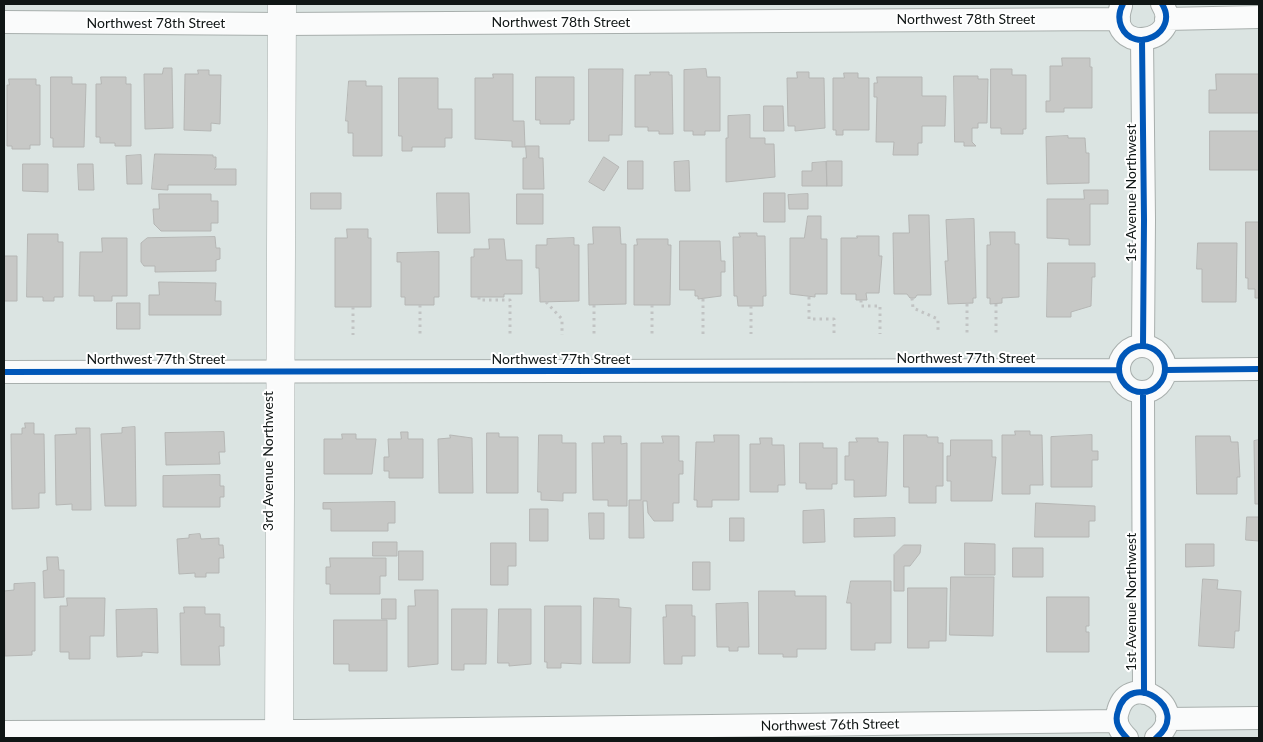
<!DOCTYPE html>
<style>
body{margin:0}
#map{position:relative;width:1263px;height:742px;overflow:hidden;background:#dbe4e2;font-family:Lato,sans-serif}
canvas{display:block}
.frame{position:absolute;inset:0;border:5px solid #101615;pointer-events:none}
</style>
<div id="map">
<canvas width="1263" height="742"></canvas>
<div class="frame"></div>
</div>
<script>
const c = document.querySelector('canvas').getContext('2d');
c.lineJoin = 'round';
function fillPath(path, color) {
  c.fillStyle = color;
  c.fill(path, 'evenodd');
}
function strokePath(path, color, width, dash) {
  c.strokeStyle = color;
  c.lineWidth = width;
  c.lineCap = dash ? 'butt' : 'round';
  c.setLineDash(dash || []);
  c.stroke(path);
}
function write(font, color, halo, rows, align = 'center') {
  c.font = font + ' Lato,sans-serif';
  c.lineWidth = 4;
  c.setLineDash([]);
  c.textBaseline = 'middle';
  c.strokeStyle = halo;
  c.fillStyle = color;
  for (const [text, x, y, turn = 0] of rows) {
    c.save();
    c.translate(x, y);
    c.rotate((+turn || 0) * Math.PI / 180);
    c.textAlign = isNaN(turn) ? turn : align;
    if (halo) c.strokeText(text, 0, 0);
    c.fillText(text, 0, 0);
    c.restore();
  }
}
const building = new Path2D(`
 M1062,58h28v9h2v41h-28v4h-18v-11h4v-35h12z
 M164,68h8l1,60 -28,1 -1,-55h18z
 M589,69h34l-1,66h-13v6h-20z
 M706,69l1,8h13v54h-15v4h-12v-4h-9v-61z
 M991,69h21v6h14v54h-3v5h-22v-6h-10z
 M198,70h11v5h12l-1,49 -9,-1v8l-27,-1 1,-56h13z
 M650,72h19v3h3l1,59h-14v-3h-11v-4h-13v-52h15z
 M797,72h12v6h15l1,50 -30,3v-5h-7l-1,-48h10z
 M844,73h14v5h11v52h-26v5h-7v-5h-3v-52h11z
 M493,74h20v47h11l1,26h-13v-6l-37,-2v-61h18z
 M1216,74h43v39h-50v-23h7z
 M954,76h24v3h10l-1,44h-9v5h-6v14l4,4h-12v-4h-9z
 M51,77h21v7h14l-2,63h-31v-9h-2z
 M101,77h25v7h5v62h-16v-3h-15v-6h-4v-53h5z
 M536,77h38v43h-4v4h-30v-4h-4z
 M877,77h45v19h24l-1,30h-23v17h-4v12h-25l1,-13h-18l1,-45h-3v-14h3z
 M399,78h39v31h14v29h-7v9h-33v4h-10v-15h-3z
 M9,79h27v6h4v60h-10v4h-18v-3h-5v-61h2z
 M349,81h17v5h16v70h-29v-23h-5v-12h-2z
 M764,106h19l1,25h-20z
 M750,115v23h15v6h9l1,33 -49,5v-44h2v-22z
 M1210,131h49v39h-49z
 M1068,136v2h17l1,15h3v30l-42,1 -1,-47z
 M526,146h13v12h4l1,31h-21v-31h3z
 M155,154l58,1v2h3v10l-2,2h22v16h-68v5l-16,-1z
 M141,155l1,29h-15l-1,-28z
 M604,157l15,10 -15,24 -15,-9z
 M628,161h15v28h-15z
 M689,161l1,30h-15l-1,-29z
 M827,161h15v25h-15z
 M826,162l1,24h-25v-15h10v-8z
 M23,164h25v28l-25,-1z
 M78,164h15l1,26h-15z
 M1084,190h24v14h-18v41h-21v-6l-22,-1v-39h37z
 M311,193h30v16h-30z
 M437,193h32l1,40h-32z
 M764,193h21v29h-21z
 M159,194h52v7h7v22h-7v8h-50l-7,-7 -1,-15h6z
 M517,194h26v30h-26z
 M808,194v15h-19l-1,-14z
 M909,215h20l2,80h-14l-2,3h-5l-3,-4h-13l-1,-61h16z
 M808,216h13v23h6v55h-12v3l-25,-3v-56h14z
 M974,219l2,79h-3v5l-25,1 -3,-43h3l-2,-41z
 M1246,222h13v76h-4v-9h-7v-11h-2z
 M593,227h27l1,17h5v60l-37,1 -1,-61h5z
 M347,229h21v9h3v69h-36v-69h12z
 M990,232h25v12h4v53l-17,1v5l-12,1v-6h-3v-53h3z
 M739,233h18v3h8l1,60h-3v10h-25l-1,-10h-3l-1,-59h7z
 M28,234h30v8h5v55h-9v4h-11v-4h-16z
 M857,236h22v20h3l-3,37h-13l1,7h-11v-6h-15v-56h16z
 M215,237l1,11h4v11l-4,1v11l-61,1v-6h-11l-3,-4v-19l6,-5z
 M102,238h25v58h-15v5h-18v-5h-15l1,-44h22z
 M574,238v7h5v56l-39,1 -1,-34h-3v-23h11v-6z
 M489,239h15l2,21h16v34h-18v3h-33v-40h3v-8h15z
 M637,239h31v6h3l-1,60h-36v-60h3z
 M680,241h40l1,20h4v11h-4v24l-23,3v-3h-3v-6h-15z
 M1198,243h39l-1,59h-34v-33h-5z
 M439,252v45h-5v8h-29v-8h-4v-35h-4v-9z
 M4,256h13v45h-13z
 M1048,263h47v14h-3l-1,29 -20,6v5h-24z
 M159,282l57,1 -1,18h6v14h-72v-20h10z
 M117,303h23v26h-23z
 M25,423h9v11h10l1,59h-6v15l-27,1 -1,-75h11v-6h3z
 M135,427l1,79h-31l-4,-72 21,-1v-5z
 M76,428h14l1,82h-19v-6l-16,1 -1,-70 21,-1z
 M1015,431h15v4h12l1,50h-13v9h-28v-59h13z
 M224,432l1,20h-6l1,12 -54,1 -1,-32z
 M401,432h7v7h15v39h-34v-7h-5v-14h5l-1,-18h13z
 M487,433h12v4h19v56h-31z
 M342,434h14v5h20l-4,35h-48v-35h18z
 M450,435l22,3 1,55h-34l-1,-54 12,-1z
 M539,435h23v8h14v50h-13v8l-22,-1v-8h-3z
 M714,435h25v65h-27v7h-15v-7h-3l2,-58h18z
 M904,435h23v2h11v6h5v43h-7v17h-27v-16h-5z
 M1092,435v16h6v9h-6v27h-41v-50z
 M604,436h17v8l6,-1v63h-19v-6h-15l-1,-57h12z
 M662,436h17v25h4v13h-4v29h-6v18h-19l-6,-8 -1,-12h-4l1,37h-15v-38h12v-57h22z
 M1196,436h34l1,6h7l2,35h-3v17h-40z
 M760,438h12v7h12l1,40h-7v7h-28v-48h10z
 M856,438h22v4h10l-2,54 -32,1v-17h-9v-24h4v-14h8z
 M951,440h41v17h4l-4,44h-41v-20h-4v-25h3z
 M1259,440v64h-4l-1,-63z
 M800,443h23v5h14v36h-5v5h-26v-6h-6z
 M220,475v11h4v11h-4v10h-57v-31z
 M395,502v21h-7v8h-57v-22h-8v-6z
 M1036,503l59,3v15h-6v16h-54z
 M530,509h18v32h-18z
 M824,510l1,32 -22,1v-32z
 M589,513h15v26h-14z
 M1247,517h12v24l-13,-1z
 M730,518h14v23h-14z
 M895,518v18l-41,1v-18z
 M200,534l1,5 18,-1v7h4l1,13h-5v15h-13v4h-11v-4l-16,1 -2,-35 12,-1v-3z
 M373,542h24v14h-24z
 M491,543h25v23h-8v19h-17z
 M965,543l30,1v31h-30z
 M1186,544h28v22l-28,1z
 M904,545h17l-1,8 -10,13h-6v25h-10v-36z
 M1013,548h30v29h-30z
 M399,551h24v29h-24z
 M47,557h11l1,13h5v27l-20,1 -1,-27 4,-1z
 M330,558h56v18h-6v18h-50v-10h-4v-17h4z
 M693,562h17v28h-17z
 M951,577h43l-1,59 -43,-1z
 M1203,579l15,1 -1,9 24,2 -2,40h-4l-1,17 -35,-2z
 M851,581h40v62h-16v7h-24v-47h-4z
 M35,583v68h-3v4l-27,1 -1,-65 10,-1v-6z
 M908,588h39l-1,53h-17v7h-21z
 M415,590h23v74l-30,3v-61h7z
 M759,591h36v5h31v53h-29v8h-14v-3h-24z
 M1047,597h42v29h-3v6h3v20h-42z
 M67,598h38l-1,38h-14v23h-21v-7h-9v-46h7z
 M594,598l25,1v8l12,1 -1,55h-37z
 M382,599h14v20h-14z
 M748,603l1,44h-11v4h-9v-4h-12l-1,-43z
 M666,605h26v11h3v40h-13v8h-18l-1,-47h3z
 M545,606h36v58l-20,-1v5h-14v-6h-2z
 M184,607h21v7h15v13h4v19h-5l1,19h-39l-1,-52h4z
 M157,609l1,44 -16,-1v4l-25,1 -1,-47z
 M452,609h35l-1,55h-22v6h-12z
 M499,609h32v55l-22,2v-3h-11z
 M334,620h53v51h-38v-7h-15z`);
const path = new Path2D(`
 M479,297v3h31v35
 M809,297v22h25v15
 M912,298l1,10 25,11v14
 M703,299v35
 M861,300v6h19v28
 M546,302l16,17v16
 M967,304v29
 M996,304v29
 M420,305v30
 M594,305v30
 M652,305v29
 M751,306v28
 M353,307v28`);
const street = new Path2D(`
 M1121,6c-17,50 66,38 41,-2
 M1166,19l93,-2
 M4,22l278,2 837,-5
 M1142,40l2,180 -1,125
 M1119 369a23 23 0 1 1 46 0a23 23 0 1 1-46 0Z
 M1165,370l94,-1
 M4,372l1114,-2
 M1143,392l1,301
 M1167,719l92,-1
 M4,732l300,-1 813,-10
 M1127,738c-8,-8 -13,-16 -9,-27 12,-43 75,-2 38,27`);
const secondary = new Path2D(`
 M279,738l3,-734`);
const cycleway = new Path2D(`
 M1123,4c-4,7 -5,14 -2,22 13,30 59,6 41,-22
 M1142,40l2,180 -1,125
 M1119 369a23 23 0 1 1 46 0a23 23 0 1 1-46 0Z
 M1165,370l94,-1
 M4,372l1114,-2
 M1143,392l1,301
 M1127,738c-8,-8 -13,-16 -9,-27 12,-43 75,-2 38,27`);
const streetNames = [
 ["Northwest 78th Street",966,19],
 ["Northwest 78th Street",561,22],
 ["Northwest 78th Street",156,23],
 ["1st Avenue Northwest",1131,193,-90],
 ["Northwest 77th Street",966,358],
 ["Northwest 77th Street",156,359],
 ["Northwest 77th Street",561,359],
 ["3rd Avenue Northwest",268,461,-90],
 ["1st Avenue Northwest",1131,602,-90],
 ["Northwest 76th Street",830,725,-1]
];
fillPath(building, '#c7c8c6');
strokePath(building, '#b5b6b4', 1);
strokePath(street, '#a8afad', 24);
strokePath(secondary, '#a8afad', 29);
strokePath(path, '#c1c3c3', 3, [2.5, 4]);
strokePath(street, '#fafbfb', 22);
strokePath(secondary, '#fafbfb', 28);
strokePath(cycleway, '#0057b8', 6);
write('14px', '#101615', '#fff', streetNames);
</script>
